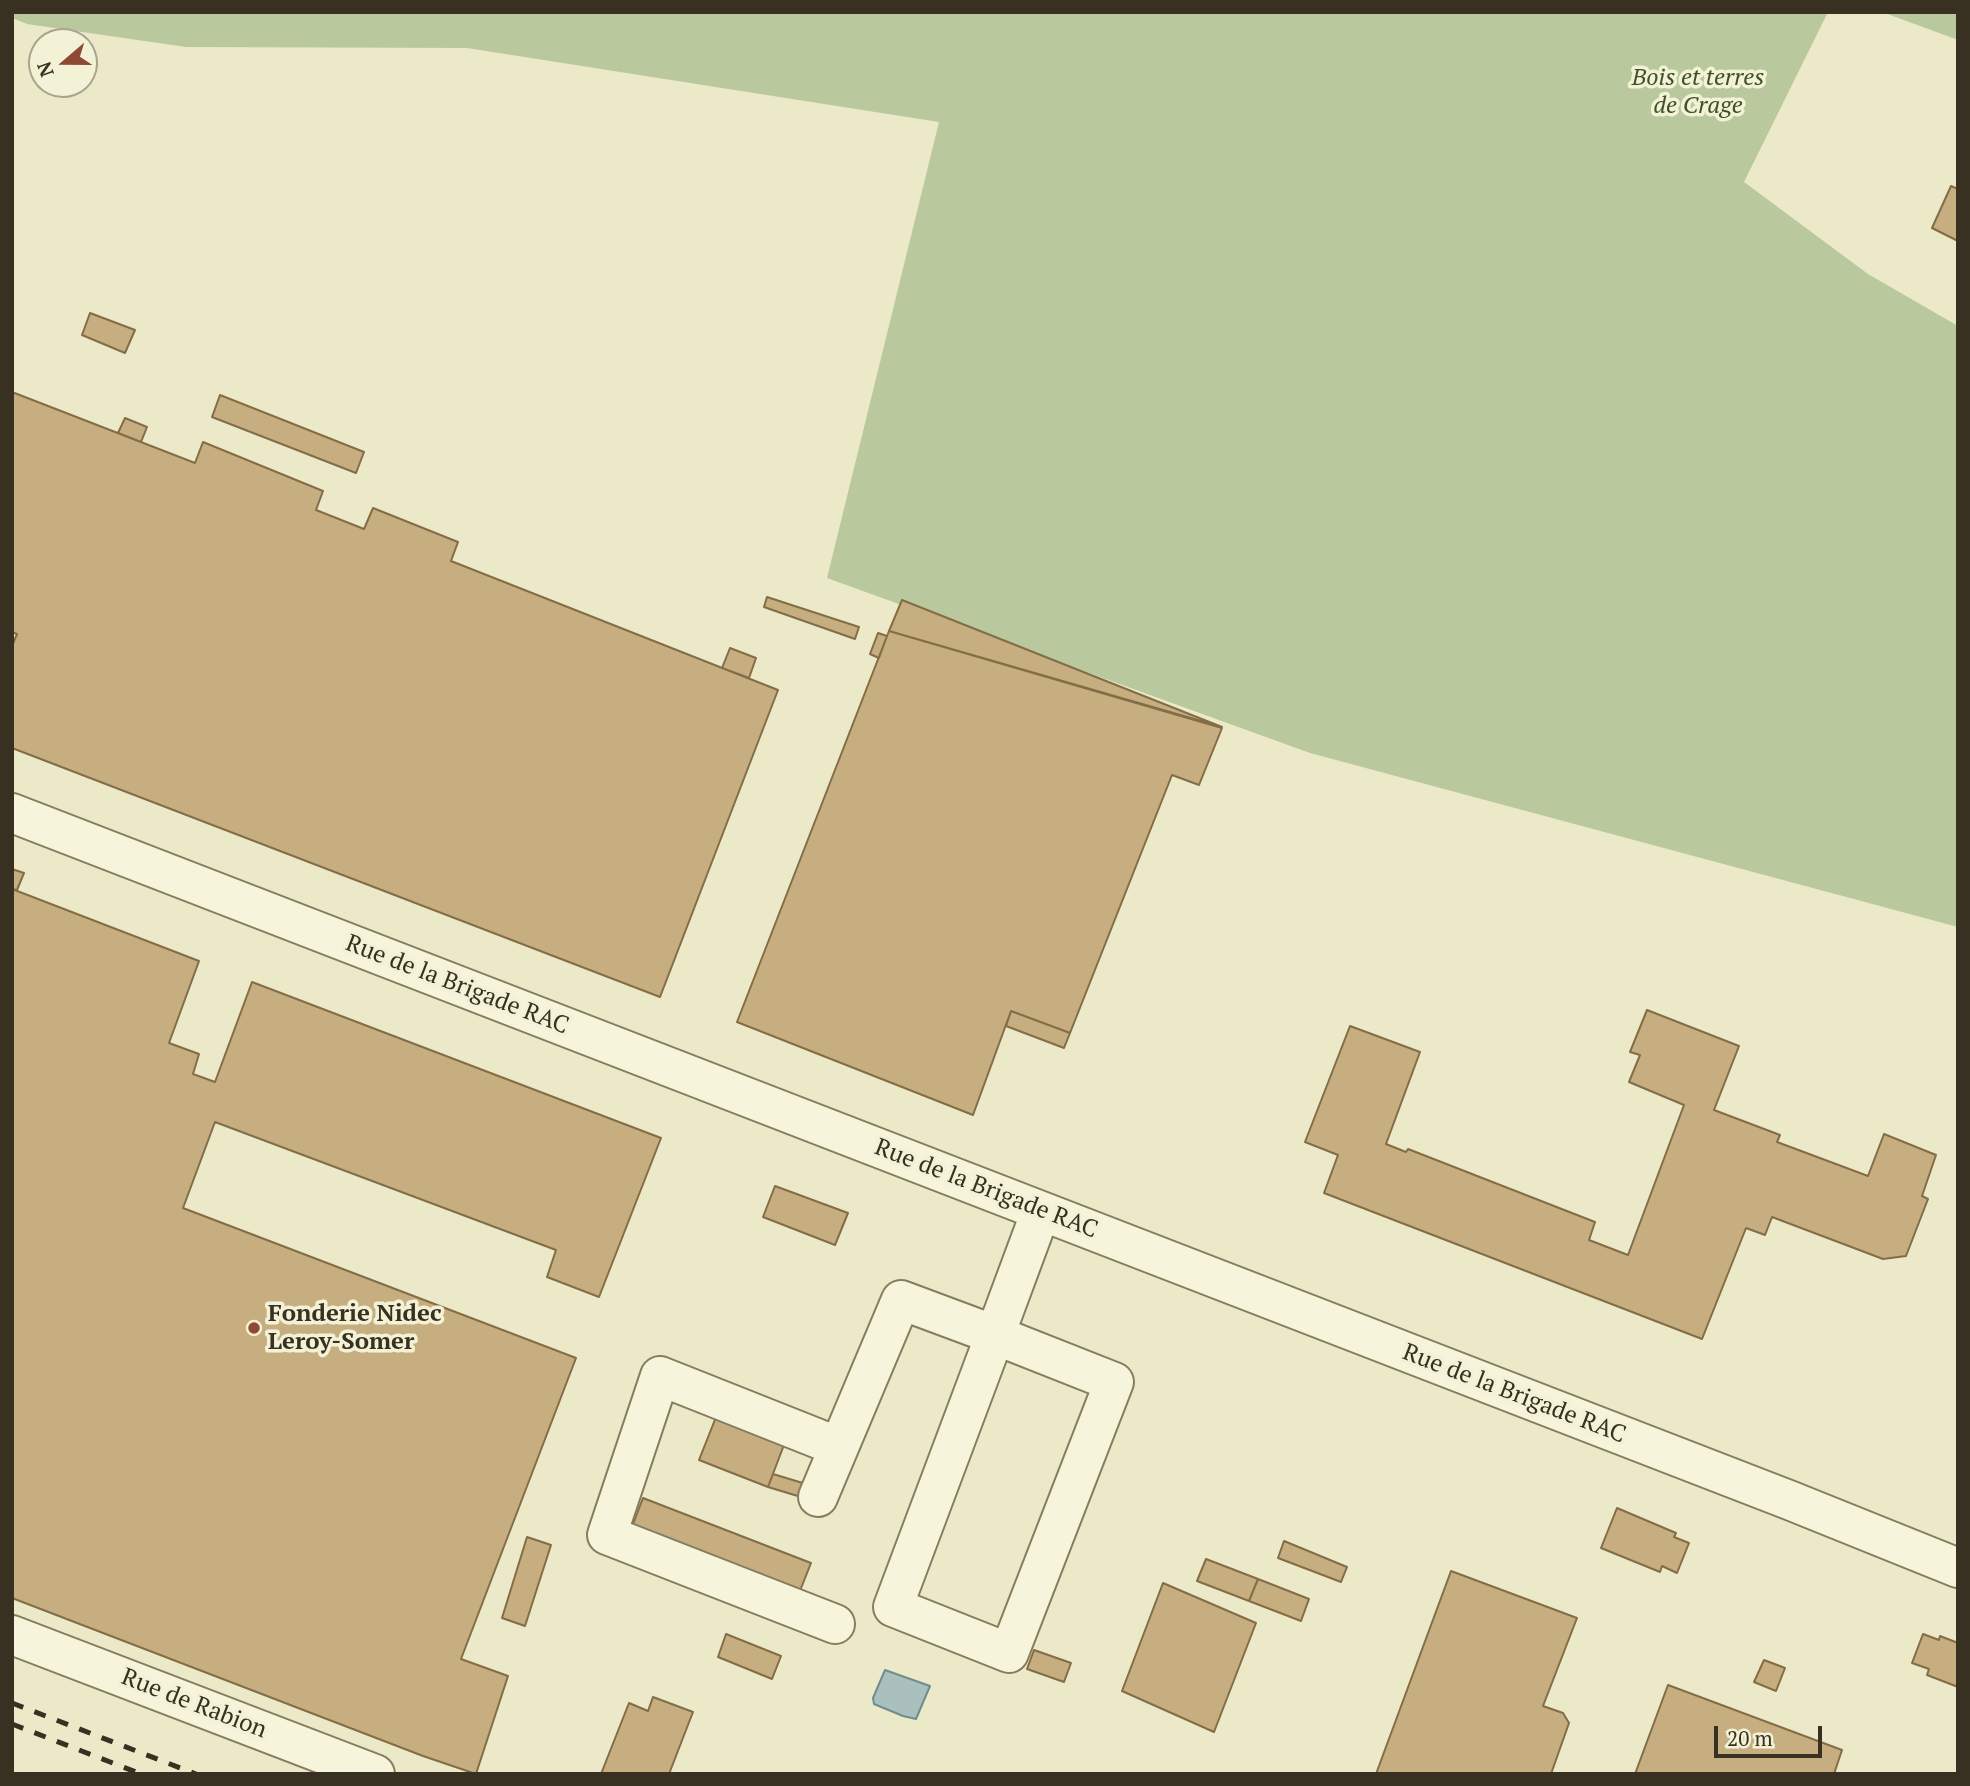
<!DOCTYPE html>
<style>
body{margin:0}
#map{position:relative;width:1970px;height:1786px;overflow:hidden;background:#ebe9c8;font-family:"PT Serif",serif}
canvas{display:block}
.frame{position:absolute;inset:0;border:14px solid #383121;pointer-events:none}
.north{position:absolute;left:28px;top:28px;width:70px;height:70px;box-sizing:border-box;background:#f3f2d7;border:2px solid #a8a58e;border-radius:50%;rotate:250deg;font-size:19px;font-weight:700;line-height:28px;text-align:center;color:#383121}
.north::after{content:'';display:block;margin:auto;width:24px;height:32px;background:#904933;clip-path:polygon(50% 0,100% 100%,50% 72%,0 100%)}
.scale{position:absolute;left:1714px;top:1726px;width:108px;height:32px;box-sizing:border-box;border:4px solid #383121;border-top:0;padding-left:9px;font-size:21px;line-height:24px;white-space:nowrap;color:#383121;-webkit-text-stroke:5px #f3f2d7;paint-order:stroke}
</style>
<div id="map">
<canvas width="1970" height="1786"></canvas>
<div class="frame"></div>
<div class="north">N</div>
<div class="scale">20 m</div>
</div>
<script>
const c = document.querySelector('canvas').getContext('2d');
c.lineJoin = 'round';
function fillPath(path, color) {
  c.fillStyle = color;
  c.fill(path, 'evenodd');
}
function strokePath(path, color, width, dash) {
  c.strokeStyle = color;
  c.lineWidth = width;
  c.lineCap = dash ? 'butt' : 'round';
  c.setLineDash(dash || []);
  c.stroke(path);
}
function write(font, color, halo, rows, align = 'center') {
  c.font = font + ' "PT Serif",serif';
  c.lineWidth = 7;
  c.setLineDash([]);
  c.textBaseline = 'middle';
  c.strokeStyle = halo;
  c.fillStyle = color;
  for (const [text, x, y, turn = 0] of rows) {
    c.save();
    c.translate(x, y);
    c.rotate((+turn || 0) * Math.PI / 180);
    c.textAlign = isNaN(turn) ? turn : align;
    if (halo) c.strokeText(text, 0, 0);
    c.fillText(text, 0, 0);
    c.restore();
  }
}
const green = new Path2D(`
 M12,12h1816l-84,170 124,92 90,52v601l-648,-174 -483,-175 112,-456 -472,-74 -281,-1 -159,-23 -15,-6z
 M1882,12h76v28z`);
const water = new Path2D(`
 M885,1670l45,16 -14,33 -13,-3 -29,-12 -1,-6z`);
const building = new Path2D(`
 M1951,186l7,3v52l-26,-13z
 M90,313l45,17 -10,23 -43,-18z
 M12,392l183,71 8,-21 120,49 -7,19 48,19 9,-21 85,34 -7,19 327,129 -118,307 -648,-249v-102l5,-12 -5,-2z
 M220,395l144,57 -8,21 -144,-56z
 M125,418l22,9 -6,15 -23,-9z
 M767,597l92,30 -4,12 -91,-32z
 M902,600l320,127 -333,-96z
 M889,631l333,97 -23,57 -27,-10 -102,258 -59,-22 -38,104 -236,-93z
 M878,633l9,3 -8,22 -9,-4z
 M730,648l26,10 -7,20 -27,-10z
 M12,869l12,4 -7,17 -5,-1z
 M12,889l187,72 -30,82 30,11 -6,20 22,8 37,-100 409,156 -62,159 -52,-20 9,-27 -341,-128 -32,86 393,150 -115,301 47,17 -32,98 -53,-18 -411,-158z
 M1647,1010l92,36 -25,64 66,25 -3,7 91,34 16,-42 52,21 -14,41 6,3 -22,57 -23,3 -111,-42 -7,18 -19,-7 -44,111 -378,-146 14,-38 -33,-13 45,-116 70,26 -34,92 20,8 2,-3 187,73 -6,18 39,15 56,-150 -55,-23 11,-27 -10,-3z
 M1011,1011l59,22 -6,15 -58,-22z
 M775,1186l73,27 -13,32 -72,-28z
 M718,1412l69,25 -19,50 -69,-27z
 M773,1474l33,10 -5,13 -33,-10z
 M643,1498l168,65 -15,38 -168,-64z
 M1617,1508l59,25 -2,4 15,6 -12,30 -15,-7 -2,6 -59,-24z
 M527,1537l24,8 -26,81 -23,-8z
 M1284,1541l63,26 -6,15 -63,-24z
 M1206,1559l52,20 -9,22 -52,-20z
 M1451,1571l126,47 -34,88 20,7 6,10 -18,51h-175z
 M1258,1579l51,20 -8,22 -52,-20z
 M1163,1583l93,40 -42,109 -92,-41z
 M726,1634l55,22 -9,23 -54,-22z
 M1923,1634l16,6 1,-4 18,7v44l-31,-12 2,-6 -17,-6z
 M1034,1650l37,13 -7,19 -37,-13z
 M1764,1660l21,8 -9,23 -22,-9z
 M1668,1685l174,65 -8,24h-199z
 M653,1697l40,15 -24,62h-68l28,-71 19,8z`);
const minor = new Path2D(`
 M12,813l1777,687 169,68
 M818,1497l83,-197 94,35 119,47 -105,271 -116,-46 102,-272 46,-124
 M835,1624l-228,-89 53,-159 179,71
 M12,1635l363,139`);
const rail = new Path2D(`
 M12,1703l184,71
 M12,1724l129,50`);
const markers = [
 [254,1328,7,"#904933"]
];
const parkNames = [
 ["Bois et terres",1698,78],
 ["de Crage",1698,106]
];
const streetNames = [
 ["Rue de la Brigade RAC",457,985,21],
 ["Rue de la Brigade RAC",986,1189,21],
 ["Rue de la Brigade RAC",1514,1394,21],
 ["Rue de Rabion",194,1704,21]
];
const poiNames = [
 ["Fonderie Nidec",268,1314],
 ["Leroy-Somer",268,1342]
];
fillPath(green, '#b9c99d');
fillPath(water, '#a9c0be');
strokePath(water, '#708e8d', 2);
fillPath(building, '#c6ae81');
strokePath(building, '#836d46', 2);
strokePath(minor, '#867d5e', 42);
strokePath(minor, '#f6f5db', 38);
strokePath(rail, '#383121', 5, [12, 12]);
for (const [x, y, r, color] of markers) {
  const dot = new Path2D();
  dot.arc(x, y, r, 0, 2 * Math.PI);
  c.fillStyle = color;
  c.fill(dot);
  strokePath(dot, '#f3f2d7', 2.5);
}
write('italic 24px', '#3e5229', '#f3f2d7', parkNames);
write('24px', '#383121', '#f3f2d7', streetNames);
write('bold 24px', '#383121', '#f3f2d7', poiNames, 'left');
</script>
